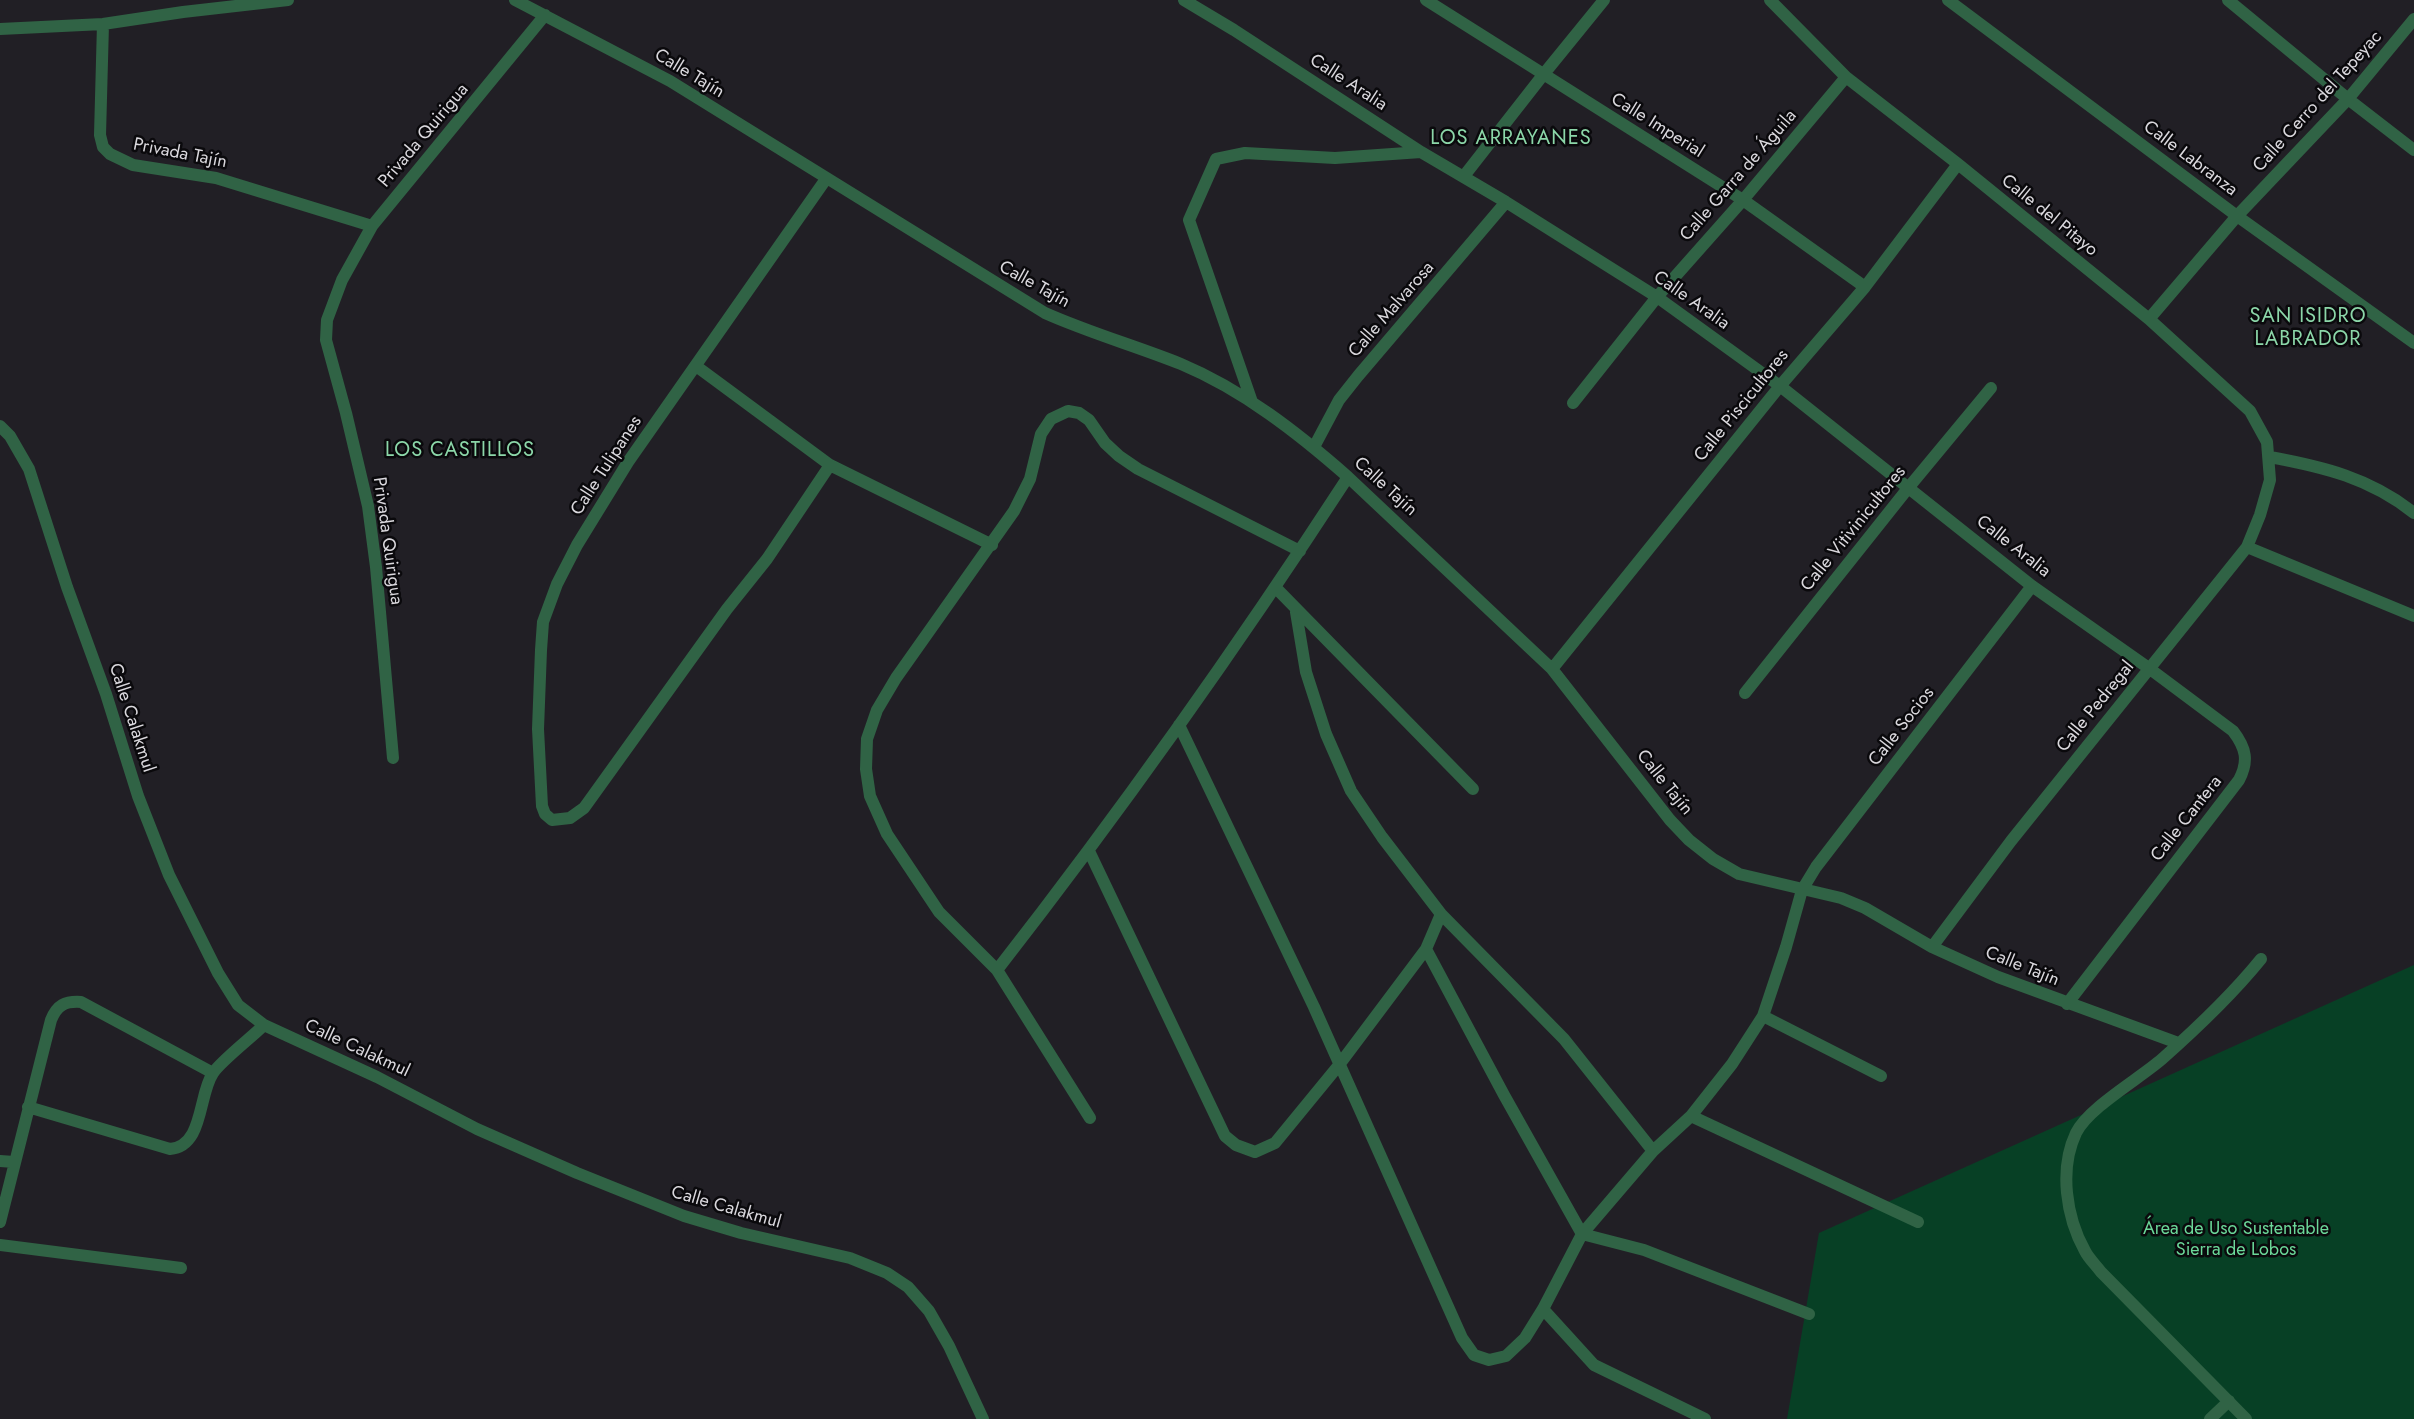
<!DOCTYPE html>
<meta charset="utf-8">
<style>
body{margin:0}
canvas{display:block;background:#211f25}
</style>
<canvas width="2414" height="1419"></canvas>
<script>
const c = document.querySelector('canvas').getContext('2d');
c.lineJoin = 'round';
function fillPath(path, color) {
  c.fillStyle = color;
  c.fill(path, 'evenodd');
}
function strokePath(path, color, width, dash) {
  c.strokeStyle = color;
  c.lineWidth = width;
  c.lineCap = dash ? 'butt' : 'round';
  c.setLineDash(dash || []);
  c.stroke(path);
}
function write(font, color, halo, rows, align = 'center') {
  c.font = font + ' Jost,sans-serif';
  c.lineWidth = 5;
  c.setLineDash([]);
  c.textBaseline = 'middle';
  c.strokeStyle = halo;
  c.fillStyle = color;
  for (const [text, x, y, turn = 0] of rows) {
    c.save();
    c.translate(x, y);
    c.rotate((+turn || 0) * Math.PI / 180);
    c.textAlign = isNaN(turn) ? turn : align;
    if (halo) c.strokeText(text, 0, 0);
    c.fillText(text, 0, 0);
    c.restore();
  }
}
const green = new Path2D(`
 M2414,965v454h-627l32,-186z`);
const street = new Path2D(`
 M515,0l155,81 375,232c45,20 91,33 136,51 62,26 117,69 167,113l204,192 118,151 19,20 24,19 26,15 102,24 24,10 67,39 66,30 180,66
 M1184,0l50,30 187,122 85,50 151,95 123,89 252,200 118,83 83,62c13,17 16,30 6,49l-172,224
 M1426,0l317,200 122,87
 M1770,0l76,77 112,87 191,155 101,92 17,31 3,38 -10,35 -13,32 -236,294 -79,106
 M1948,0l289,216 177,127
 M2228,0l120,99 66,51
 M103,24l-3,111 3,12 7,7 23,11 83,13 156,48
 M0,29l103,-5 80,-12 105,-12
 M1464,176l79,-101 61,-75
 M826,179l-198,283 -51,83 -20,39 -14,38 -2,28 -3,79 4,77 3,8 7,6 18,-2 14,-10 143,-199 40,-50 63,-94
 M2149,319l88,-103 111,-117 66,-80
 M696,366l134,99 162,80
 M1252,402l-63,-182 27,-61 29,-6 90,5 86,-6
 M1573,403l84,-106 86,-97 103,-123
 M0,426l10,10 19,33 38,118 39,107 32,102 31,79 49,98 20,32 26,20 113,52 100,52 100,44 107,43 57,17 109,25 37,15 21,14 21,24 20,35 34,73
 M1314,447l25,-47 19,-24 148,-174
 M2270,457c54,10 100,21 144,56
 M2247,547l167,69
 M1275,587l198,202
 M1296,612l10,60 20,62 25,57 31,46 59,77 123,125 89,112
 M1552,669l228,-283 85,-99 93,-123
 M1745,693l164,-206 82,-99
 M1179,725l135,282 148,331 12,17 15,5 17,-4 19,-18 18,-29 39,-75 71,-83 38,-35 41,-52 31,-48 23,-69 16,-57 14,-23 216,-281
 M393,758l-17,-191 -8,-61 -22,-93 -20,-73 1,-20 15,-40 30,-54 173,-211
 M1089,851l136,285 11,9 19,7 20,-9 64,-78 87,-116 15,-35
 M1426,949l78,146 78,139 62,16 165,64
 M997,970c124,-159 241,-324 351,-493
 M1763,1016l118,60
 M28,1107l142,42c34,-3 28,-54 43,-76 8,-12 39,-36 51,-48
 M1691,1116l227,106
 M1090,1118l-93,-148 -58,-58 -52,-78 -17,-38 -4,-27 1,-30 10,-29 19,-32 118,-167 16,-32 11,-45 10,-15 17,-8 11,2 10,7 16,23 14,13 19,13 162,82
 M0,1161l14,1
 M0,1222l51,-202c6,-15 14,-19 30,-18l132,71
 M0,1245l181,23
 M1543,1309l51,56 111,54
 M2210,1419l19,-18
 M2246,1419l-145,-147c-5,-7 -12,-13 -16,-21 -19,-34 -26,-82 -9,-118 12,-25 63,-54 86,-74 35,-31 69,-63 99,-100`);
const streetNames = [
 ["Calle Tajín",689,74,31],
 ["Calle Aralia",1348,83,33],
 ["Calle Cerro del Tepeyac",2318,102,-48],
 ["Calle Imperial",1657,126,32],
 ["Privada Quirigua",424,136,-50],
 ["Privada Tajín",180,154,11],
 ["Calle Labranza",2190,159,37],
 ["Calle Garra de Águila",1739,176,-49],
 ["Calle del Pitayo",2049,216,39],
 ["Calle Tajín",1034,285,29],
 ["Calle Aralia",1691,301,35],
 ["Calle Malvarosa",1392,310,-49],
 ["Calle Piscicultores",1742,406,-51],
 ["Calle Tulipanes",607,466,-57],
 ["Calle Tajín",1385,487,42],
 ["Calle Vitivinicultores",1854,529,-51],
 ["Privada Quirigua",387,541,82],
 ["Calle Aralia",2013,547,38],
 ["Calle Pedregal",2096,707,-51],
 ["Calle Calakmul",131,718,72],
 ["Calle Socios",1902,727,-52],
 ["Calle Tajín",1664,783,51],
 ["Calle Cantera",2187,819,-52],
 ["Calle Tajín",2022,967,22],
 ["Calle Calakmul",357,1049,25],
 ["Calle Calakmul",726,1208,16]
];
const parkNames = [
 ["Área de Uso Sustentable",2236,1230],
 ["Sierra de Lobos",2236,1251]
];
const quarterNames = [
 ["LOS ARRAYANES",1511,139],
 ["SAN ISIDRO",2308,317],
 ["LABRADOR",2308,340],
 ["LOS CASTILLOS",460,451]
];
fillPath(green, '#074025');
strokePath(street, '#306345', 12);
write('18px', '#dad8dd', '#0a090c', streetNames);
write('18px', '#6bd899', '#0a090c', parkNames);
c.letterSpacing = '1px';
write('20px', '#8cd7a9', '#0a090c', quarterNames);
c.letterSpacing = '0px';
</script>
